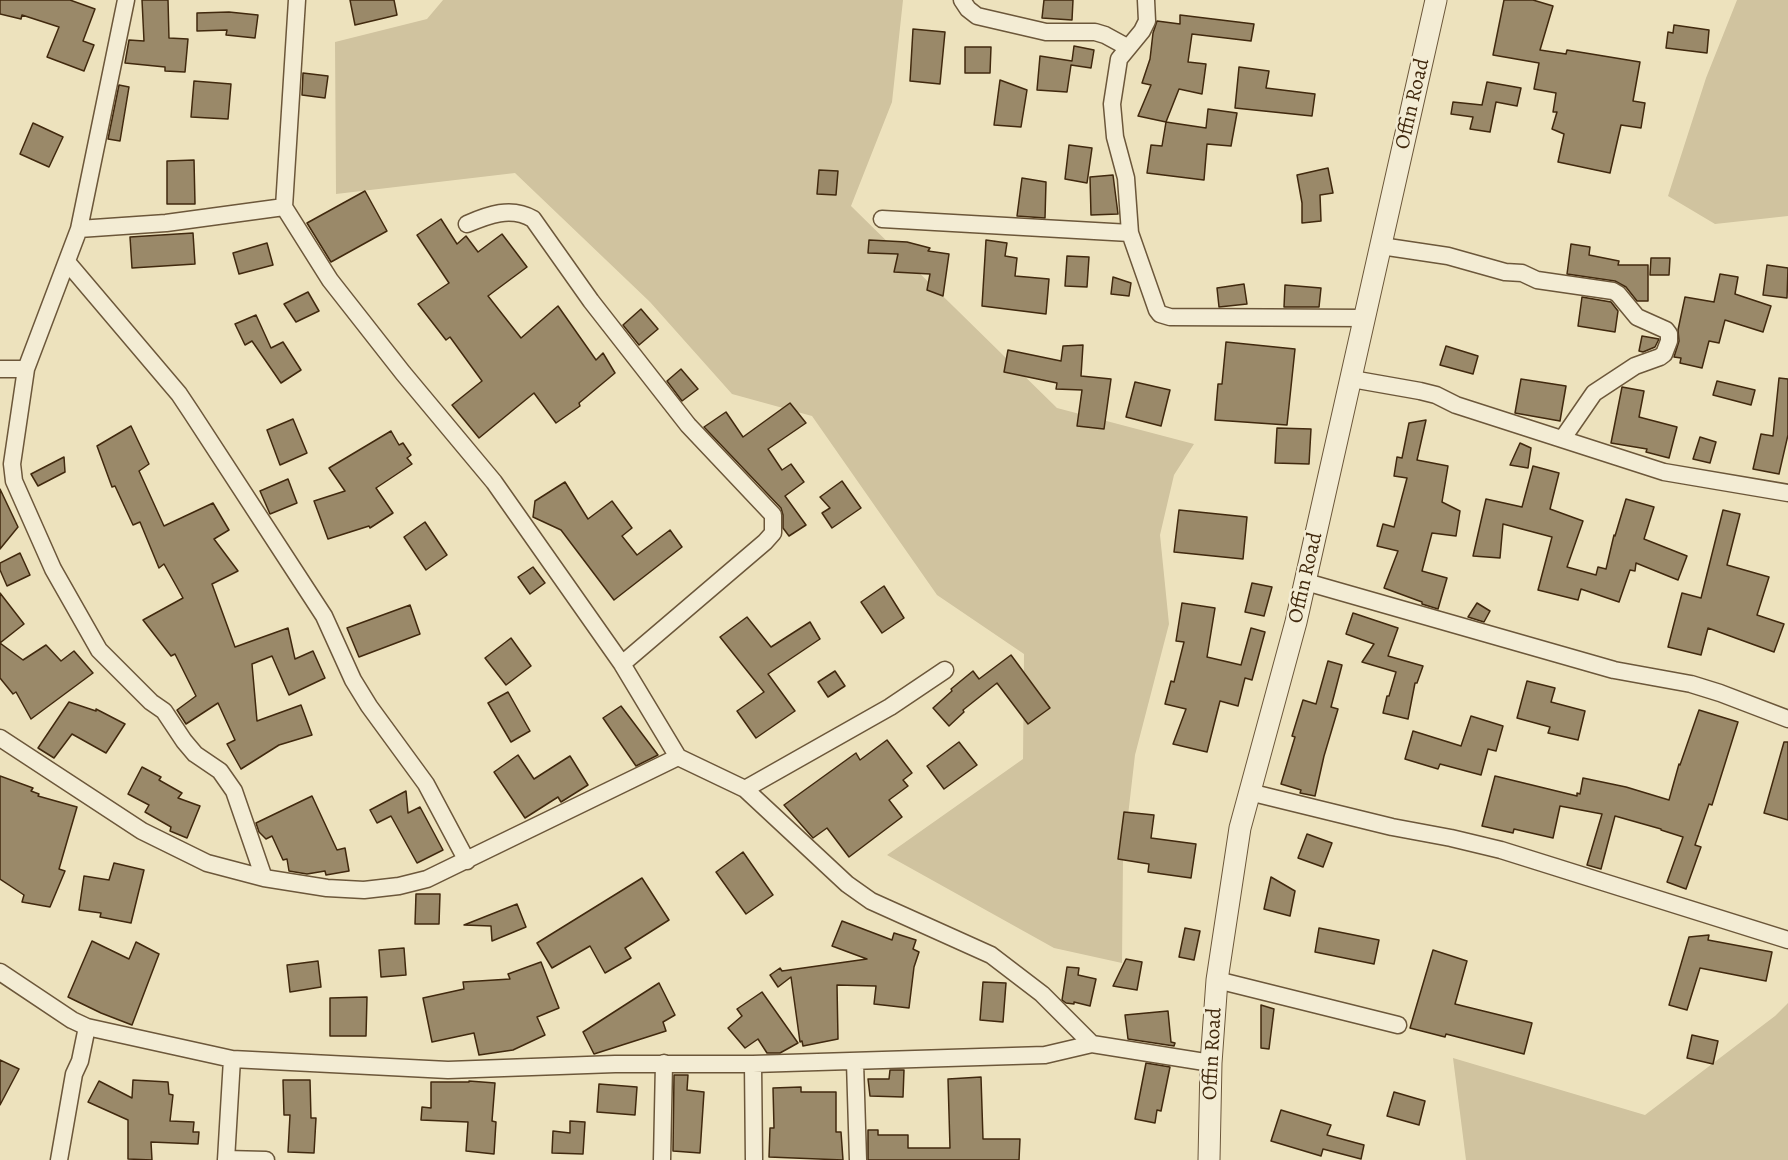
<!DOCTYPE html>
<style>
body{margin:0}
canvas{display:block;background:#ede2bd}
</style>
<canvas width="1788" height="1160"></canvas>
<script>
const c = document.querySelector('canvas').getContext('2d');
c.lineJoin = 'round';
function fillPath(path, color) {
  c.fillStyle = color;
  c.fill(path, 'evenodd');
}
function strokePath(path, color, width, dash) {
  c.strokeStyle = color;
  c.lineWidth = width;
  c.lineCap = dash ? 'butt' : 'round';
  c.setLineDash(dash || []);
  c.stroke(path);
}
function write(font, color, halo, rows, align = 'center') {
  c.font = font + ' Alegreya,serif';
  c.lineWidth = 5;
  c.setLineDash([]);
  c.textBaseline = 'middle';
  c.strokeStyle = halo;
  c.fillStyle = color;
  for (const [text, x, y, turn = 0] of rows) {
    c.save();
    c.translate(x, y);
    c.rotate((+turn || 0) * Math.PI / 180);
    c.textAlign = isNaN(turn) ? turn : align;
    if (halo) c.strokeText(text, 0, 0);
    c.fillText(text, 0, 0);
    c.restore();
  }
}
const green = new Path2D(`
 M443,0h460l-11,102 -41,104 206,202 137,36 -20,31 -14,60 9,89 -34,131 -12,104 -1,104 -68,-15 -167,-93 136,-96 1,-105 -87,-59 -125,-179 -80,-22 -82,-92 -135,-129 -179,21 -1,-152 92,-23z
 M1737,0h51v216l-73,8 -47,-28 38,-118z
 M1788,1003v157h-322l-13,-102 192,57 130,-99z`);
const building = new Path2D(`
 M0,0h70l25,9 -12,32 11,4 -10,26 -37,-14 12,-30 -37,-12 -1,4 -21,-5z
 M142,0h26l1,38 19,1 -3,33 -20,-1v-4l-40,-4 4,-23 15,1z
 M350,0h44l3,15 -42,10z
 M1044,0h29l-1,20 -30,-2z
 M1504,0h29l20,6 -13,44 26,4 1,-4 73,12 -7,39 12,2 -4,25 -20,-3 -11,48 -52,-11 6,-28 -12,-5 5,-17h-4l3,-19 -22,-4 5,-26 -46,-8z
 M229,12l29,3 -3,23 -29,-3 1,-5 -30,1v-18z
 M1180,15l74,9 -3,17 -59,-7 -4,28 18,2 -4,30 -23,-5 -13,33 -28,-6 13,-31 -9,-2 8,-24 3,-26 4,-12 23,3z
 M1674,25l35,5 -2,23 -41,-5 2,-16 5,1z
 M913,29l32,3 -5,52 -30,-3z
 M1074,46l20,4 -3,18 -20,-3 -4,27 -30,-2 3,-34 32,5z
 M965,47h26l-1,26h-25z
 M1239,67l30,4 -3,17 49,6 -3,22 -77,-8z
 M303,73l25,3 -3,22 -23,-3z
 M1000,80l27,10 -6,37 -27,-2z
 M194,81l37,3 -3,35 -37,-2z
 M1487,82l34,6 -4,18 -21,-4 -6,30 -20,-3 3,-12 -22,-3 2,-12 29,3z
 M119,85l10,2 -9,54 -12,-2z
 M1208,109l29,4 -6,33 -24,-2 -3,36 -57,-7 4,-28 11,1 4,-24 40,6z
 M33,123l30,14 -14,30 -29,-13z
 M1069,145l23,3 -5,35 -22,-4z
 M194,160l1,44h-28v-43z
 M1328,168l5,25 -13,2 1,26 -19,2v-20l-5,-28z
 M819,170l19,1 -2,24 -19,-1z
 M1113,175l5,39 -27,1 -1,-38z
 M1022,178l24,4 -1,36 -28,-2z
 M365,191l22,40 -56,31 -24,-39z
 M441,219l16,25 9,-8 12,16 24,-18 25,33 -39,29 33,42 37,-32 38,54 7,-7 12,20 -36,30 1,3 -24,17 -22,-30 -55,45 -27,-33 30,-24 -32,-44 -4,3 -28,-36 31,-21 -32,-48z
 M193,233l2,31 -63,4 -2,-31z
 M869,240l38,2 23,6 -2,3 21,3 -6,42 -16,-6 3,-16 -36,-2 4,-18 -30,-1z
 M986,240l21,3 -2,13 12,2 -2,18 34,3 -3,35 -64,-8z
 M267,243l6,22 -34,9 -6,-21z
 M1571,244l19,3 -1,8 30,6 -1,4h30v36h-11l-11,-14 -11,-6 -48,-7z
 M1067,256l22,1 -2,30 -22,-1z
 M1651,258h19l-1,17h-19z
 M1767,265l21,3 -1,30 -24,-3z
 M1720,274l18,3 -3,17 36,12 -8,26 -38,-12 -6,23 -10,-2 -7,27 -22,-5 1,-5 -7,-1 5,-16 -1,-11 7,-33 29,5z
 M1113,277l18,6 -2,13 -18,-2z
 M1244,284l3,20 -28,3 -2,-19z
 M1285,285l36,3 -2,19h-35z
 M308,292l11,19 -23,11 -12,-18z
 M1582,297l29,5 7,9 -3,21 -37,-6z
 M641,309l17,20 -19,16 -16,-20z
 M256,315l15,33 12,-6 18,28 -20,13 -29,-42 -7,4 -10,-21z
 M1642,336l17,3 -4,8 -12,5 -4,-1z
 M1226,342l69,7 -8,76 -72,-5 3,-36h4z
 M1083,345l-2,31 30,3 -7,50 -27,-3 5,-36 -26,-1 1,-6 -53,-11 4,-22 53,11 2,-15z
 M1446,346l32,10 -5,18 -33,-9z
 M681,369l17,20 -16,12 -15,-20z
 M1779,378l9,1v56l-9,39 -26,-5 8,-35 12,2z
 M1521,379l45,7 -6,35 -45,-8z
 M1717,381l38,9 -4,15 -38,-10z
 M1135,382l35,8 -9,36 -35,-9z
 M1622,387l22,4 -5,26 38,10 -8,31 -23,-6 1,-3 -36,-6z
 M790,403l16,20 -38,26 14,21 9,-6 13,18 -19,14 21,29 -17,11 -6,-8v-13l-2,-7 -77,-81 22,-15 17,25z
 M293,419l14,34 -27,12 -13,-35z
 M1426,420l-9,40 31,6 -6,36 18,9 -4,25 -24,-3 -10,38 25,7 -9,31 -16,-5v-2l-38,-14 14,-37 -21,-5 6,-22 11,3 13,-49 -13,-2 3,-19 5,1 7,-35z
 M131,426l18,38 -10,7 25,55 49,-23 16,27 -15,9 24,32 -26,13 23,63 53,-19 7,31 18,-8 12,27 -36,17 -17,-39 -20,8 5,57 44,-16 11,30 -33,10 -38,24 -14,-25 8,-4 -17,-37 -32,21 -9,-14 19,-14 -21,-42 -4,2 -28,-36 40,-22 -19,-34 -5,4 -19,-46 -7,3 -18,-39 -3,1 -15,-41z
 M1277,428l34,1 -2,35 -34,-1z
 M391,431l8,14 4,-2 8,12 -4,3 5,6 -36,24 17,25 -23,15 -1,-2 -41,13 -14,-38 31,-10 -16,-23z
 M1700,437l16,5 -6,21 -17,-4z
 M1520,443l11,5 -3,20 -18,-3z
 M64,457l1,15 -27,14 -7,-12z
 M1533,466l26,7 -9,36 33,12 -16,46 29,8 2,-8 8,2 8,-34 1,1 11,-37 28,8 -10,32 43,17 -9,24 -42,-17 -1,8 -5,-1 -11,32 -38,-13 -3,11 -40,-10 14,-53 -49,-13 -3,34 -27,-2 13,-57 36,8z
 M288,479l9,24 -27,11 -10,-23z
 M842,481l19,27 -29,20 -10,-15 8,-5 -10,-11z
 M565,482l23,37 24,-18 20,27 -10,8 15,19 33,-25 12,17 -68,53 -53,-70 -28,-13 2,-16z
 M0,489l18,38 -18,22z
 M1179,510l68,7 -4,42 -69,-7z
 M1723,510l17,4 -13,51 42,12 -12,38 27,9 -10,28 -66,-24 -7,27 -33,-8 14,-54 19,5z
 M425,522l22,33 -21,15 -22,-33z
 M20,553l10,22 -23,11 -7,-16v-7z
 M533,567l12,16 -15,11 -12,-17z
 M1252,583l20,4 -8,29 -19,-4z
 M884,586l20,32 -22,15 -21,-31z
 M0,593l24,31 -24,19 23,17 23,-15 15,16 13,-10 19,22 -62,46 -15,-27 -3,2 -13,-16z
 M1182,603l33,5 -8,49 34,8 10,-37 14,4 -13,48 -7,-2 -7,28 -18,-5 -13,51 -34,-8 13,-35 -21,-5 6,-23 3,1 10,-40 -8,-1z
 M1477,603l13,8 -6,11 -16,-5z
 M410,605l10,29 -61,23 -12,-29z
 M1353,613l45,15 -10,28 35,10 -6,17h-2l-7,36 -25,-6 4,-17h2l7,-24 -34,-10 12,-18 -28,-10z
 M747,617l24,30 39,-25 10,17 -52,35 27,37 -39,27 -19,-27 27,-19 -44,-55z
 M511,638l20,28 -25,19 -21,-27z
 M1011,655l39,53 -22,16 -31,-41 -34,27 1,2 -15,14 -16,-18 19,-17 -1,-2 22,-18 6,8z
 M1328,661l14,4 -11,42 7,2 -14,47 -9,40 -15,-3 1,-3 -20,-6 14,-47 -3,-1 11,-36 13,4z
 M835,671l10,15 -17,11 -10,-15z
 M1527,681l28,7 -4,14 34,9 -7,29 -30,-7 2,-6 -33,-9z
 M508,692l22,39 -19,11 -23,-39z
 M69,702l27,9v-2l29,15 -19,29 -34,-19 -18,24 -16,-10z
 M621,706l37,49 -22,11 -33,-48z
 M1699,710l39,12 -26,83 -3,-1 -14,41 6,2 -15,42 -19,-7 16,-45 -22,-7v-1l-46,-13 -14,53 -14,-4 15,-51 -42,-8 -7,32 -39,-9 -1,4 -31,-7 13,-50 82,20v-3l3,1 3,-16 43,9 43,13 10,-36 1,1z
 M1471,716l32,10 -7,25 -8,-2 -7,26 -41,-11 -2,5 -33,-10 8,-28 48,15z
 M887,740l25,33 -9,7 5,6 -19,14 13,17 -53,40 -22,-29 -14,10 -29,-33 72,-52 4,7z
 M959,742l18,23 -33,24 -17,-23z
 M1784,742h4v78l-24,-7z
 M518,755l16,24 36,-23 18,29 -27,17 -3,-5 -33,21 -31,-46z
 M142,767l19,10 -2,3 23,13 -4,5 22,8 -13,32 -17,-7 1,-4 -26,-15 4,-7 -21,-11z
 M0,776l33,12 -2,3 8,3 -1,2 39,11 -18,62 6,2 -15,36 -28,-5 2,-7 -24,-16z
 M406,791l2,22 12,-6 23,43 -26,13 -26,-47 -14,7 -7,-13z
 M312,796l25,54 8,-2 4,23 -23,4 -1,-4 -18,3 -18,-3 -2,-12 -4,1 -11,-24 -6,3 -7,-7 -3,-9z
 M1124,812l30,3 -3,23 45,6 -5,34 -43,-6 1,-8 -31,-5z
 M1307,834l25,9 -9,24 -25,-9z
 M743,852l30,43 -27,19 -30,-42z
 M114,863l30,7 -13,53 -31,-6 1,-4 -22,-3 5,-34 25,4z
 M1271,877l24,14 -5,25 -26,-7z
 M642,878l27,42 -44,28 6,10 -26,15 -15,-27 -38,22 -15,-25z
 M416,894h24l-1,30h-24z
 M517,904l9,23 -34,14 -1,-15 -27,-1z
 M842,921l50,19 2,-7 22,7 -3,9 6,3 -5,15 -5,41 -35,-4 2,-18 -39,-1 1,54 -35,7 -1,-5 -2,1 -9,-65 -13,10 -8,-12 10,-7 2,3 85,-12 -35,-13z
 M1185,928l15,3 -6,29 -15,-3z
 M1319,928l60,12 -5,24 -59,-12z
 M1709,935l-1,5 64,12 -6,29 -66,-13 -13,42 -18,-5 20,-68z
 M92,941l37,18 7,-17 23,12 -27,71 -31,-12 -33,-16z
 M404,948l2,27 -25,2 -2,-27z
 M1433,950l34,11 -12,43 77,19 -8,31 -78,-20 -1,3 -35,-9z
 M1126,959l16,3 -5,28 -24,-4z
 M318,961l3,26 -31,5 -3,-27z
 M541,962l18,46 -22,9 8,18 -32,15 -34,5 -5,-22 -42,9 -9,-44 41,-9 -1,-7 47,-3 -2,-5z
 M1067,967l12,1 -1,7 18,4 -6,27 -16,-4v2l-8,-1 -4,-3z
 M983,982l23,1 -3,39 -23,-2z
 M659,983l16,32 -12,7 3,9 -72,23 -11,-22z
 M762,992l36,51 -18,10h-13l-9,-14 -13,9 -17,-20 14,-12 -5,-7z
 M367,997l-1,39h-36v-38z
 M1261,1005l13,4 -5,40 -8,-1z
 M1168,1011l3,31 4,1 -1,3 -46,-7 -3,-24z
 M1692,1035l26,6 -5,23 -26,-6z
 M0,1060l19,9 -19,36z
 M1146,1063l24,4 -9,44 -4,-1 -2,13 -20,-4z
 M890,1070h14l-1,27 -33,-1 -2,-17h21z
 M674,1075h14l-1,15 17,2 -4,61 -27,-2z
 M981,1077l2,62h37l-1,21h-151v-30h10v5h30v13h42l-2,-69z
 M133,1080l35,2 1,12 4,1 -3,26 24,1 -1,10h6l-1,12 -47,-2 1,18 -24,-1v-39l-40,-18 11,-21 33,17z
 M283,1080h27l1,38h5l-2,35 -26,-1 2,-37h-6z
 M469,1081l26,2 -3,38 4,1 -2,32 -28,-3 2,-29 -47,-2 1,-13 9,1v-26h38z
 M599,1084l38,3 -2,28 -38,-3z
 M801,1087v5h35v40h5l2,28 -74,-3 1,-29h4l-1,-40z
 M1394,1092l31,9 -6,24 -32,-9z
 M1281,1110l50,15 -4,10 37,10 -3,14 -38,-10 -2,7 -50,-15z
 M570,1121l15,1 -2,32 -31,-1 1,-22 17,2z`);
const minor = new Path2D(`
 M126,0l-47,229 -53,140 -14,95 2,17 39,88 46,81 52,52 13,9 20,30 11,13 25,17 14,20 30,87
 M297,0l-13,207 46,73 73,93 91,109 128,182 56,93 67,32 102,95 24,17 120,54 51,39 50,50
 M962,0l6,9 9,7 69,16h49l10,3 22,12
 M1146,0l1,21 -5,10 -23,28 -7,45 3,33 11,41 4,55 27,77 3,4 10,3 195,1
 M882,219l248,14
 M467,224c21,-9 44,-18 66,-5l58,82 97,124 85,90v18l-8,9 -143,122
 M79,229l87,-6 118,-16
 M1381,246l67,10 57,16 17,1 15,7 76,11 5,3 19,23 29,13 3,4v7l-5,13 -4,3 -25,9 -41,27 -31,45
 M67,262l112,132 12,18 133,204 29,64 16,26 57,78 41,77
 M0,369h26
 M1352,379l68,12 16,4 20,10 208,67 124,21
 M1306,582l308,88 77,14 29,9 68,26
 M0,738l142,93 65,32 57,15 63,10 37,2 35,-4 28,-7 251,-122
 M745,789l145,-82 55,-37
 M1249,792l143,35 59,11 50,12 287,90
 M0,972l72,48 15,7 145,32 216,11 167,-6h138l292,-9 47,-11 119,19
 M1217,980l181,45
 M855,1062l3,98
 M753,1064l1,96
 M226,1159l40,1
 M59,1160l15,-86 6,-13 7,-34
 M226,1160l6,-101
 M662,1160l2,-97`);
const tertiary = new Path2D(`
 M1209,1160l2,-97 6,-83 23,-152 56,-206 140,-622`);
const streetNames = [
 ["Offin Road",1413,104,-77],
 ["Offin Road",1306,578,-77],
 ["Offin Road",1213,1054,-87]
];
fillPath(green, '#d0c39f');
fillPath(building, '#9a8969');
strokePath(building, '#41290e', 1.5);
strokePath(minor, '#6c573a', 19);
strokePath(tertiary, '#6c573a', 23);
strokePath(minor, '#f3ecd4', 16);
strokePath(tertiary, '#f3ecd4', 21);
write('21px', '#41290e', '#f3ecd4', streetNames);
</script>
